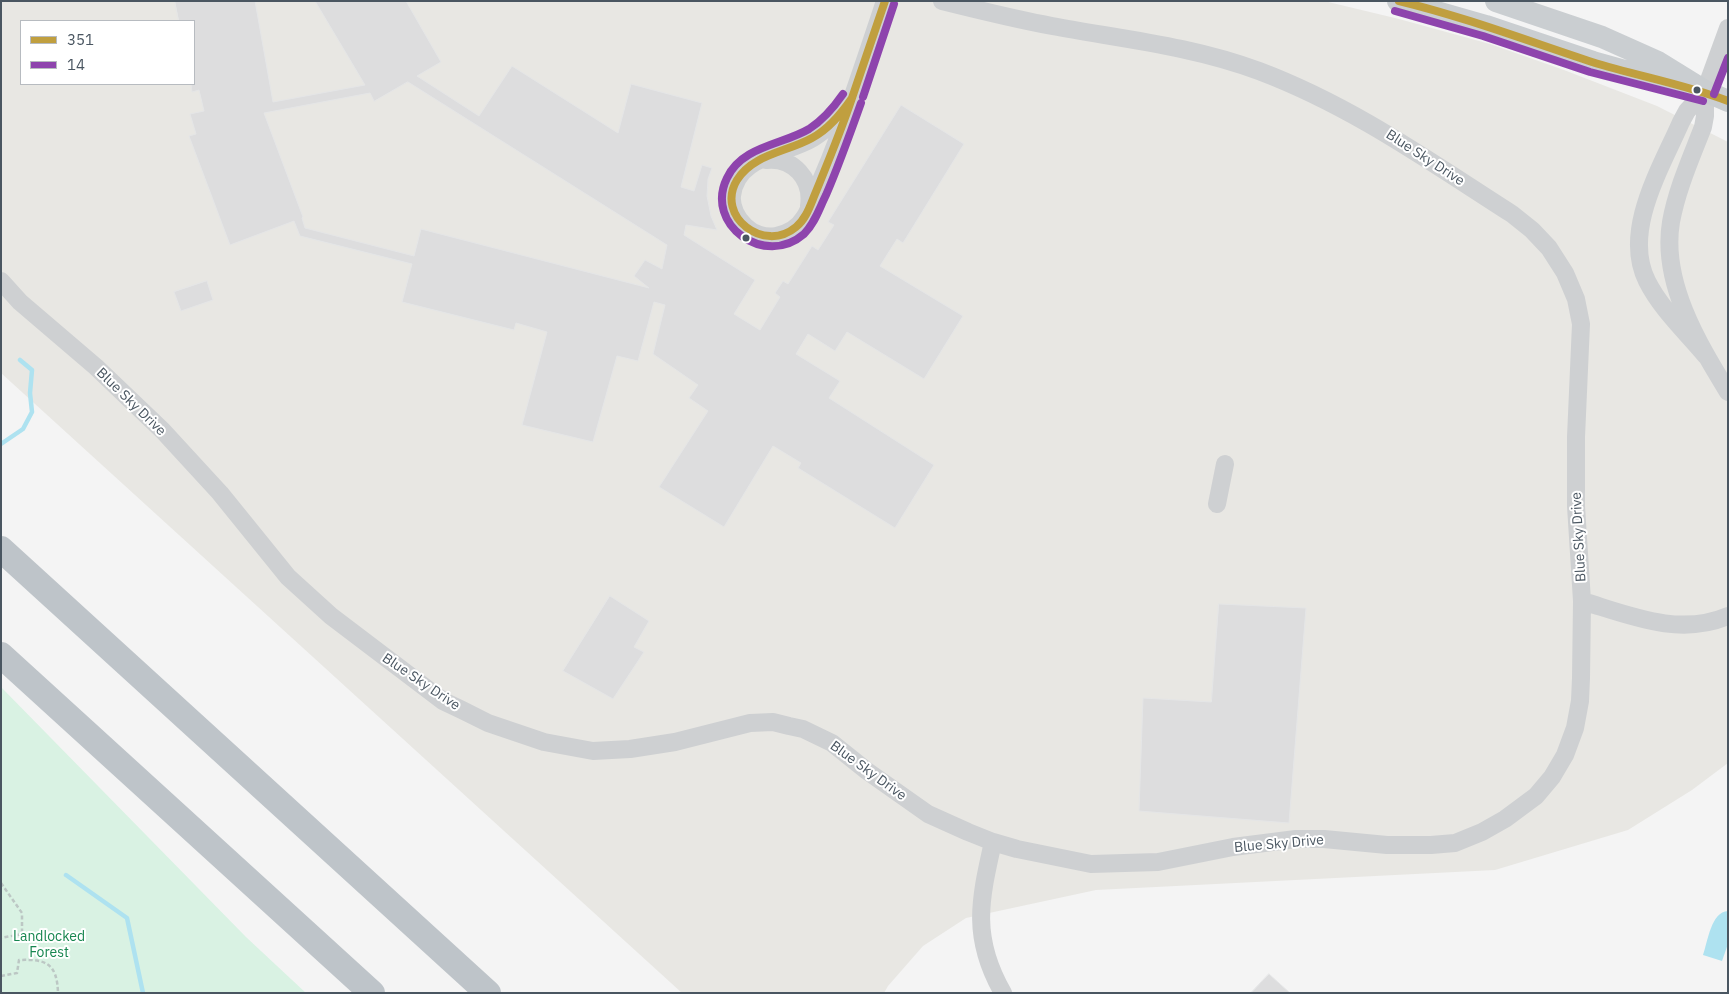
<!DOCTYPE html>
<style>
body{margin:0}
#map{position:relative;width:1729px;height:994px;overflow:hidden;background:#f4f4f4;font-family:"IBM Plex Sans",sans-serif}
canvas{display:block}
.frame{position:absolute;inset:0;border:2px solid #4a5661;pointer-events:none}
.legend{position:absolute;left:20px;top:20px;width:175px;height:65px;box-sizing:border-box;background:#fff;border:1px solid #b7bbc0;margin:0;padding:6px 9px;list-style:none;font-size:15px;color:#4a5661}
.legend li{display:flex;align-items:center;gap:10px;height:25px}
.legend b{width:25px;border:1px solid #b7bbc0}
</style>
<div id="map">
<canvas width="1729" height="994"></canvas>
<div class="frame"></div>
<ul class="legend">
<li><b style="height:6px;background:#c09f3f"></b>351</li>
<li><b style="height:6px;background:#8e44ad"></b>14</li>
</ul>
</div>
<script>
const c = document.querySelector('canvas').getContext('2d');
c.lineJoin = 'round';
function fillPath(path, color) {
  c.fillStyle = color;
  c.fill(path, 'evenodd');
}
function strokePath(path, color, width, dash) {
  c.strokeStyle = color;
  c.lineWidth = width;
  c.lineCap = dash ? 'butt' : 'round';
  c.setLineDash(dash || []);
  c.stroke(path);
}
function write(font, color, halo, rows, align = 'center') {
  c.font = font + ' "IBM Plex Sans",sans-serif';
  c.lineWidth = 4;
  c.setLineDash([]);
  c.textBaseline = 'middle';
  c.strokeStyle = halo;
  c.fillStyle = color;
  for (const [text, x, y, turn = 0] of rows) {
    c.save();
    c.translate(x, y);
    c.rotate((+turn || 0) * Math.PI / 180);
    c.textAlign = isNaN(turn) ? turn : align;
    if (halo) c.strokeText(text, 0, 0);
    c.fillText(text, 0, 0);
    c.restore();
  }
}
const commercial = new Path2D(`
 M1,1h1323l75,18 91,25 74,26 93,36 71,36v621l-36,27 -64,40 -133,40 -399,20 -130,28 -43,28 -35,40 -4,7h-202l-681,-620zM21,21h173v63h-173z`);
const green = new Path2D(`
 M1,687l245,250 60,56h-305z`);
const water = new Path2D(`
 M1728,911v33l-6,17 -19,-6c5,-14 8,-43 25,-44z`);
const stream = new Path2D(`
 M1,444l22,-15 9,-17 -2,-19 2,-23 -12,-10
 M66,875l61,43 16,75`);
const building = new Path2D(`
 M175,1h80l18,101 92,-17 -50,-84h91l35,61 -24,14 62,40 33,-50 106,67 13,-49 71,19 -21,84 13,4 8,-26 10,3 -4,11 -1,17 4,20 6,14 -31,-5 -2,10 71,45 -21,34 26,16 20,-33 -5,-4 8,-12 5,3 24,-38 6,4 16,-25 -6,-3 73,-117 63,39 -61,99 -6,-4 -17,27 83,50 -39,63 -77,-47 -12,19 -27,-17 -12,20 44,27 -11,17 105,67 -39,63 -97,-60 3,-5 -28,-17 -49,81 -65,-40 49,-76 -19,-13 9,-13 -45,-31 12,-49 -11,-3 -16,59 -21,-5 -24,86 -71,-17 25,-93 -31,-9 -2,7 -112,-28 10,-38 -112,-28 -6,-15 -64,24 -41,-109 7,-2 -6,-20 14,-3 -5,-21 -7,2 -1,-8h3v-63h-15zM408,82l259,163 -5,24 -17,-9 -11,16 15,12 -228,-59 -7,27 -109,-28 -3,-10 1,-1 -39,-104 106,-20 4,8z
 M207,281l6,19 -32,11 -7,-19z
 M610,596l39,25 -15,26 10,5 -31,47 -50,-28z
 M1219,604l87,4 -17,215 -150,-12 4,-113 68,4z
 M1269,974l21,19h-39z`);
const path = new Path2D(`
 M1,883l21,30v21l-21,4
 M1,976l16,-3 2,-13c27,-1 38,3 39,33`);
const minor = new Path2D(`
 M1705,91v25l-2,11c-12,31 -26,62 -32,95 -10,60 27,121 57,170
 M853,97c-11,16 -23,31 -40,41 -28,17 -77,17 -81,58 -1,11 5,23 13,30 8,8 20,12 31,10 12,-2 22,-8 28,-18 5,-7 8,-16 11,-24 10,-22 19,-44 27,-67 15,-42 29,-84 43,-126
 M766,160c27,-3 47,19 43,46
 M1,281l19,21 76,65 67,64 57,62 68,84 43,39 112,85 19,9 26,13 56,19 49,9 37,-2 45,-7 75,-19 23,-1 16,4 14,3 29,14 35,28 61,43 40,18 25,10 24,7 74,15 67,-2 75,-15 63,-8h28l63,6h44l24,-2 27,-11 23,-13 31,-23 16,-19 13,-22 10,-27 5,-27 1,-23 1,-77 -6,-95v-69l5,-113 -5,-25 -11,-26 -16,-25 -17,-18 -20,-16c-83,-53 -160,-108 -253,-143 -67,-25 -137,-32 -207,-45 -37,-7 -74,-16 -110,-25
 M1706,356c-20,-24 -45,-47 -59,-75 -25,-50 14,-113 34,-159l6,-11 18,-20 23,-63
 M1217,504l8,-40
 M1582,601c47,14 97,36 146,15
 M993,842c-13,58 -22,95 10,151`);
const major = new Path2D(`
 M1398,1l88,25 107,36 50,14 62,15
 M1496,1l106,36 56,25 47,29 23,10`);
const highway = new Path2D(`
 M1,549l487,444
 M1,655l371,338`);
const bus1 = new Path2D(`
 M1399,1c66,16 129,40 193,61 45,14 92,22 136,39
 M852,98c-11,33 -24,64 -37,96 -5,12 -9,25 -19,33 -32,27 -81,-11 -59,-47 16,-26 50,-28 75,-42 17,-9 29,-24 40,-40z
 M852,98l33,-97`);
const bus2 = new Path2D(`
 M1395,11l88,25 107,36 113,29
 M843,94c-9,13 -20,26 -34,35 -27,16 -67,17 -82,49 -23,47 38,90 77,56 11,-11 15,-25 22,-39 13,-30 24,-61 35,-92
 M1714,94l14,-36
 M863,97l31,-93`);
const markers = [
 [1697,90,4.5,"#4a5661"],
 [746,238,4.5,"#4a5661"]
];
const streetNames = [
 ["Blue Sky Drive",1425,158,33],
 ["Blue Sky Drive",131,402,44],
 ["Blue Sky Drive",1579,537,-93],
 ["Blue Sky Drive",421,682,34],
 ["Blue Sky Drive",868,771,36],
 ["Blue Sky Drive",1279,844,-5]
];
const parkNames = [
 ["Landlocked",49,937],
 ["Forest",49,953]
];
fillPath(commercial, '#e8e7e3');
fillPath(green, '#d9f2e3');
fillPath(water, '#aee2f0');
strokePath(stream, '#aee2f0', 4.5);
fillPath(building, '#ddddde');
strokePath(building, '#e5e6e7', 1);
strokePath(path, '#bcc7c4', 2.5, [4, 2.5]);
strokePath(minor, '#ced0d2', 18);
strokePath(major, '#caced1', 22);
strokePath(highway, '#bec4c9', 26);
strokePath(bus1, '#c09f3f', 8);
strokePath(bus2, '#8e44ad', 8);
for (const [x, y, r, color] of markers) {
  const dot = new Path2D();
  dot.arc(x, y, r, 0, 2 * Math.PI);
  c.fillStyle = color;
  c.fill(dot);
  strokePath(dot, '#fff', 2);
}
write('14px', '#4a5661', '#fff', streetNames);
write('14px', '#17864f', '#fff', parkNames);
</script>
